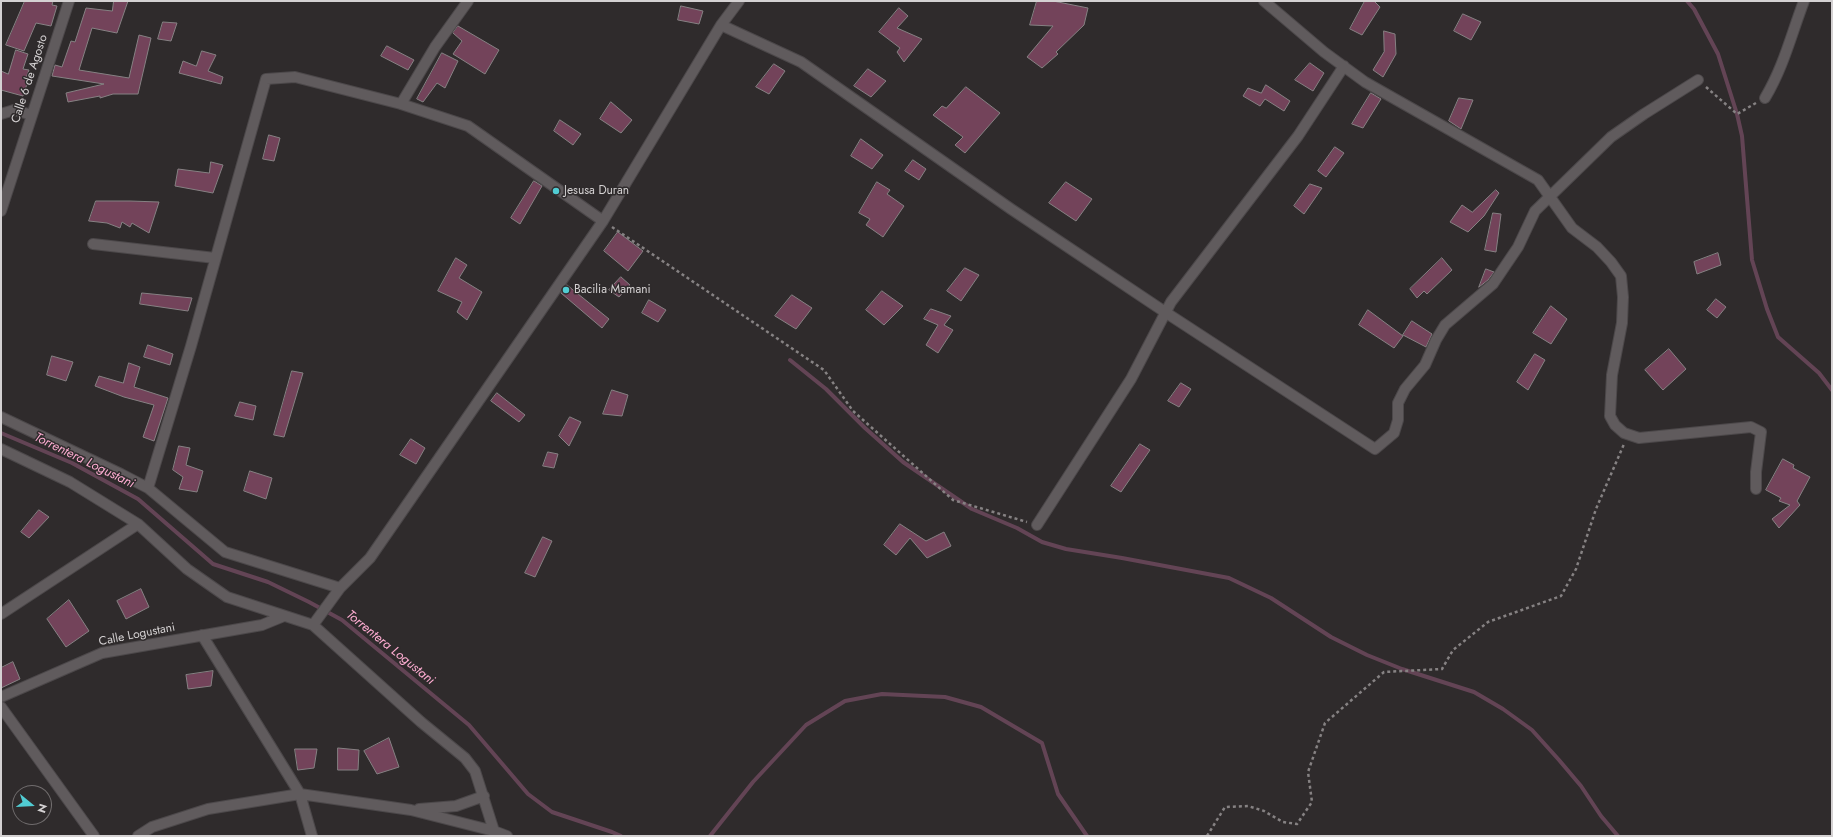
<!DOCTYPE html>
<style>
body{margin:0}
#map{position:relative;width:1833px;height:837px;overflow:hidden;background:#2f2b2c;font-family:Jost,sans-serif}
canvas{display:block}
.frame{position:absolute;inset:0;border:2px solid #d4d1d2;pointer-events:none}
.north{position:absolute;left:12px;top:785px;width:40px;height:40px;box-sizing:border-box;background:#2f2b2c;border:1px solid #716d6e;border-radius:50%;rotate:108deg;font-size:11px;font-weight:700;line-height:16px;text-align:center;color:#d4d1d2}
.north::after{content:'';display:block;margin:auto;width:14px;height:18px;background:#51ccd3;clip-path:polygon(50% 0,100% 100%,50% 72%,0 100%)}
</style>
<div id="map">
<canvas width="1833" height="837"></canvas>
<div class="frame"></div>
<div class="north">N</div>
</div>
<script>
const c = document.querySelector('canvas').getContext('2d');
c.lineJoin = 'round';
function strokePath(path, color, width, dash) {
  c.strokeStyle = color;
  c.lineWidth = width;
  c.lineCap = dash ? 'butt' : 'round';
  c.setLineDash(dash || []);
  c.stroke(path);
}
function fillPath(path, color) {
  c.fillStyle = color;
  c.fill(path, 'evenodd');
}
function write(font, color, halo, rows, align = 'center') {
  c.font = font + ' Jost,sans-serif';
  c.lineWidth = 3;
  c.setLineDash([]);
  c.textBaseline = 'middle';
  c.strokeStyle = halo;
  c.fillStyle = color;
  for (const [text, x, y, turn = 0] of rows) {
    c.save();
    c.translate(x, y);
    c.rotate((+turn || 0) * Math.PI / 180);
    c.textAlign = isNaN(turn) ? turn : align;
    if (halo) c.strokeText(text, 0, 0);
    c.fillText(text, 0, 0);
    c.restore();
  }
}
const stream = new Path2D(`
 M1687,1l7,8 24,45 19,60 5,22 10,124 15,49 11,28 41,36 13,17
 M790,360l36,29 39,39 38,34 69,47 45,19 25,14 24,7 56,9 107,20 42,20 60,39 36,18 35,14 72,23 29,17 29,21 27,30 22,26 20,30 17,20
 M1,433l71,30 66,36 75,65 55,18 41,20 33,18 127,105 59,69 24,18 60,20 9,4
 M710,836l43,-54 53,-57 39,-24 37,-7 63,3 36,10 61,36 16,51 29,42`);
const building = new Path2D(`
 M25,1h28l-1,4 5,1 -6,20 -15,-3 -12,28 -18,-6z
 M114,1h14l-11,32 -25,-5 -13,42 50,8 10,-43 12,3 -13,56h-25l-13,4v-2l-32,6 -2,-9 38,-9 -52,-8 3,-11 7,2 9,-26 4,1 11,-34 26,3z
 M1037,1h16l35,7 -4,17 -28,27 2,2 -16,14 -15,-11 26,-31 -23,-1z
 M1365,1h9l6,6 -18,28 -12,-6z
 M681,6l22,5 -4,13 -21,-4z
 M899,8l9,8 -11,12 25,11 -18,23 -7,-10 3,-4 -21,-16z
 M1463,14l18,8 -10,18 -17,-9z
 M163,22l14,1 -6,18 -13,-2z
 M458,26l41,24 -14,24 -32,-20 9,-13 -9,-8z
 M1384,31l11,3 1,20 -13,23 -10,-7 11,-18z
 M387,46l27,14 -6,10 -27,-14z
 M16,50l12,4 -5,15 6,1 -3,8h3l-6,18 -22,-6v-19l7,3z
 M202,51l14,4 -8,16 15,6 -2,7 -42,-11 4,-12 13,5z
 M442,53l16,8 -13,27 -8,-5 -14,19 -6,-3z
 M1310,63l14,10 -11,18 -18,-11z
 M774,64l11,7 -16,23 -13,-7z
 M868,69l18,12 -15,16 -17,-11z
 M1266,85l24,16 -6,10 -19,-12 -5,7 -17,-10 5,-8 13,5z
 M966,87l34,26 -35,40 -10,-8 8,-8 -30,-22 9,-9 4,2z
 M1371,93l10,6 -18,29 -11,-4z
 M1459,98l14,2 -12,29 -12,-8z
 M611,102l21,18 -11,13 -21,-14z
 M560,120l21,14 -8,11 -19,-14z
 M269,135l11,3 -6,23 -11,-2z
 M861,139l22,16 -11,14 -21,-13z
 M1335,147l9,6 -18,24 -8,-6z
 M913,160l13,9 -7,11 -14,-9z
 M211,162l12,3 -10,28 -38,-7 3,-17 31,4z
 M534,181l8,5 -22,38 -9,-6z
 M877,182l13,8 -3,4 17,12 -21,31 -17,-12 4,-6 -11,-6z
 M1066,182l26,17 -16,22 -27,-18z
 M1310,184l12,4 -18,26 -10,-8z
 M1496,190l3,3 -15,23 -16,16 -18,-10 12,-17 10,7z
 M96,201h34l29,1 -10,31 -17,-10 -2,4 -8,-5 -2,6 -13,-5 -18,-2z
 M1493,213l8,1 -5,38 -11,-2z
 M618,232l25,19 -15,20 -24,-20z
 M1718,253l3,12 -24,9 -3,-12z
 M456,258l11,7 -8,13 23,14 -15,28 -10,-8 5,-10 -24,-11z
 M1442,258l10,12 -25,24 -3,-3 -7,7 -7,-9z
 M965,268l14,7 -18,26 -14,-10z
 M1486,269l8,3 -6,8 -9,7z
 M621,277l9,8 -11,12 -10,-7z
 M567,285l42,34 -7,9 -41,-35z
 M882,291l21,15 -19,19 -18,-15z
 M142,293l50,5 -4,13 -48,-7z
 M792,295l20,13 -16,21 -21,-13z
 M1716,299l10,8 -9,11 -10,-8z
 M649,300l17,10 -8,12 -16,-9z
 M1551,306l16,13 -16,25 -18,-11z
 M931,309l20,7 -7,9 9,5 -15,23 -12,-8 12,-20 -14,-6z
 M1368,310l35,26 -9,12 -35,-23z
 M1412,321l20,13 -6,13 -23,-12z
 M148,345l25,9 -3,11 -26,-8z
 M1669,349l17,20 -23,21 -18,-20z
 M1535,354l10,6 -17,30 -11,-8z
 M52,356l21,6 -7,19 -19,-6z
 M129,363l11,4 -6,20 34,11 -14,43 -11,-4 11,-32 -30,-8 -29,-11 4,-10 24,7z
 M292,371l11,2 -19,64 -10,-2z
 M1181,383l10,6 -12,18 -11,-6z
 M612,390l16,5 -6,21 -19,-2z
 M497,393l28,22 -6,7 -28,-21z
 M240,402l16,4 -3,14 -18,-4z
 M570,417l11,5 -12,24 -10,-10z
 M411,439l14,9 -9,16 -16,-9z
 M1140,444l10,6 -29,42 -10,-6z
 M179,446l11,2 -4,17 17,6 -6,21 -18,-3 4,-12 -10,-7z
 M548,452l10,2 -4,14 -11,-2z
 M1783,459l11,6 -1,3 17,9 -13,24 3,4 -21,23 -7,-9 18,-14 -11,-4 2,-3 -15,-8z
 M250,471l22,7 -6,21 -22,-8z
 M39,510l10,7 -20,21 -8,-6z
 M900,524l26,17 18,-9 7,14 -24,12 -17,-20 -14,17 -12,-10z
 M543,537l9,4 -17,36 -10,-4z
 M141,589l8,18 -23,12 -9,-18z
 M69,600l20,31 -23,16 -19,-28z
 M13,662l7,17 -19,9v-20z
 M213,671l-2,15 -23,3 -2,-14z
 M389,738l10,29 -22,7 -13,-23z
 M338,748l21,2 -1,20h-20z
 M295,749h22l-3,19 -16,2z`);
const path = new Path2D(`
 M1706,87l31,27 19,-11
 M612,227l212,143 29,41 100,89 74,22
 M1207,836l18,-29 23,-1 16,5 19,11 14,2 15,-22 -4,-30 17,-49 59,-51 58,-3 11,-19 35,-28 73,-26 15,-27 20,-60 28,-65`);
const minor = new Path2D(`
 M1264,1l60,51 41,30 173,98 34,48 25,19 14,15 10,14 2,21 -1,26 -10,52 -2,41 5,9 9,8 15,5 112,-11 10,5 -5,40v17
 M721,25l80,37 210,147 154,103 210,137 19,-16 4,-13v-17l7,-14 20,-24 11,-25 9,-15 48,-41 25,-37 17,-36 76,-74 33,-23 54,-34
 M1765,98c19,-32 26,-63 39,-97
 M401,104l34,-57 33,-46
 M1,114l13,-4 18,5
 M1,211l68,-210
 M93,244l122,14
 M1,417l120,57 27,14 77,64 115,36
 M1,449l69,33 68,42 49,45 40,28 86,28 108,97 44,36 10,13 19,60
 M148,488l43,-142 75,-267 29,-2 106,27 67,22 135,95
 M1037,525l94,-146 40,-77 127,-166 46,-70
 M1,614l137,-90
 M313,625l27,-37 30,-30 233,-337 118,-196 18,-24
 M202,635l98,159 12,42
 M1,697l101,-44 160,-28 22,-9
 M1,707l93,129
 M419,809l37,-3 28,-10
 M138,836l14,-9 56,-18 92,-15 111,16 83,21 13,5`);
const markers = [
 [556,191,4,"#51ccd3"],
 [566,290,4,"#51ccd3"]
];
const streetNames = [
 ["Calle 6 de Agosto",30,79,-72],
 ["Calle Logustani",137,635,-11]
];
const poiNames = [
 ["Jesusa Duran",564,191],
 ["Bacilia Mamani",574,290]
];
const waterNames = [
 ["Torrentera Logustani",84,461,26],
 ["Torrentera Logustani",390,648,39]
];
strokePath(stream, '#634455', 4);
fillPath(building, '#73435a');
strokePath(building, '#868183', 1);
strokePath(minor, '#4c484a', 12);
strokePath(path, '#868283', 2.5, [3, 3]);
strokePath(minor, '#605b5d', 10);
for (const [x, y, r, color] of markers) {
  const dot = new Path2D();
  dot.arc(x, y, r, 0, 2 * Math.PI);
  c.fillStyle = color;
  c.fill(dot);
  strokePath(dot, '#2f2b2c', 1.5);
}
write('12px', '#d4d1d2', '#2f2b2c', streetNames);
write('12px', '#d4d1d2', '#2f2b2c', poiNames, 'left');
write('italic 13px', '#feadd2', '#2f2b2c', waterNames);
</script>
